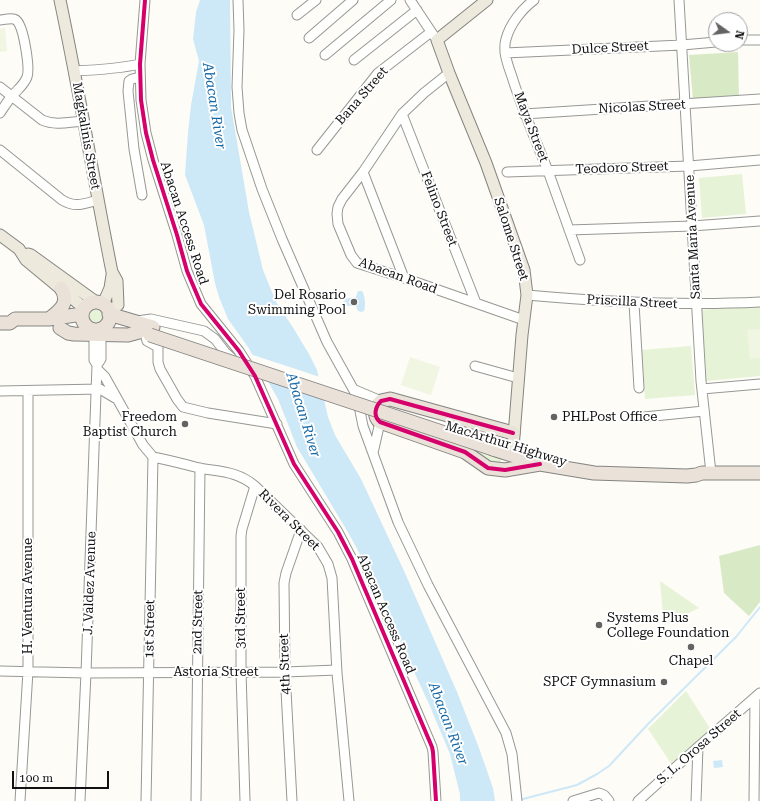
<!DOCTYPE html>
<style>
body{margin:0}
#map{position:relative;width:760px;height:801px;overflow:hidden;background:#fdfcf7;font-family:"Roboto Serif",serif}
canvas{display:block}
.north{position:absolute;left:708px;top:12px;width:40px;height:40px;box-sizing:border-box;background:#fff;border:1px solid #a0a0a0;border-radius:50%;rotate:104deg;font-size:11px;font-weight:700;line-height:16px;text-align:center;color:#111}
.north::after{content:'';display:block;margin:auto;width:14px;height:18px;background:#646362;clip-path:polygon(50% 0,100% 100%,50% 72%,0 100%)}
.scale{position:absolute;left:12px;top:771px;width:97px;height:18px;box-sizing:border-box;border:2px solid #111;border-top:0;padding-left:5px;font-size:12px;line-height:14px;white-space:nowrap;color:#111;-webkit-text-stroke:3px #fff;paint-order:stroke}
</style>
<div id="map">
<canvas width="760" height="801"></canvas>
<div class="north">N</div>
<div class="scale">100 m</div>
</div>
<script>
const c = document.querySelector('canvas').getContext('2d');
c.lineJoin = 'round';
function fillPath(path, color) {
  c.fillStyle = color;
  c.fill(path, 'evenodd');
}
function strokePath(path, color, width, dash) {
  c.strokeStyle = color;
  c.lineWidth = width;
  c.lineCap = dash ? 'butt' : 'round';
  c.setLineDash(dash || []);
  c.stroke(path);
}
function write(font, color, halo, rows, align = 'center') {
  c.font = font + ' "Roboto Serif",serif';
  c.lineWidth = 4;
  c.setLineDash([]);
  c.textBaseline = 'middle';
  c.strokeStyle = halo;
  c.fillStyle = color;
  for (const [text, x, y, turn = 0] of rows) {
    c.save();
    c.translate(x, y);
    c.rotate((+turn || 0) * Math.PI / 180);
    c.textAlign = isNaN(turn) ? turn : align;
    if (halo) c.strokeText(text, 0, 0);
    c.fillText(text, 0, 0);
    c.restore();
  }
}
const green = new Path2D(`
 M742,174l4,40 -44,4 -3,-40z
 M760,305v71l-54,5 -5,-71z
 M89 315a8 8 0 1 1 16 0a8 8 0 1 1-16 0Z
 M691,346l4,49 -50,4 -4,-49z
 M460,445l41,12v7h-8z
 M660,581l39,27 -35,17z
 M686,691l25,39 -39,35 -24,-36z`);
const forest = new Path2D(`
 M738,52l1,44 -46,4 -4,-45z
 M760,545v57l-11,14 -25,-23 -5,-37z`);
const pitch = new Path2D(`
 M5,28l2,23 -7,1v-23z
 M760,329v29l-10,1 -3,-29z
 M410,357l30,10 -9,28 -30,-10z`);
const water = new Path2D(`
 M200,0h30l1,107 18,105 14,58 13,32 16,24 17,28 8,16 11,47 7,18 26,44 44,94 52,119 22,56 14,40 2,13h-35v-7l-10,-40 -21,-50 -26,-56 -21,-53 -33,-61 -52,-87 -19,-48 -30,-52 -20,-28 -9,-22 -4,-14 -11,-58 -19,-50 3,-42 3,-28 8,-44 -6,-22 3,-27z
 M358,291h4c3,4 4,15 2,20l-3,1 -3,-1 -2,-5h-11l-1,-7 12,-2z
 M722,760l1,7 -9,1 -1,-7z`);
const pier = new Path2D(`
 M250,354l70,23 6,20 -64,-21z`);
const stream = new Path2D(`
 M519,800l58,-15 20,-11 12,-8 40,-43 87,-86 24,-30`);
const minor = new Path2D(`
 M145,0l-5,64 1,36 5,33 7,27 24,75 10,36 14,33 38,47 16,25 39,88 44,68 14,27 80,188 1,5 3,49
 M238,0l1,30 -2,57 2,26 3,17 20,59 20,50 45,103 30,54 6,30 35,96 30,63 78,148 6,21 5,47
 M410,0l24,36
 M534,0c-12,9 -24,24 -28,39 -4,14 3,28 7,41 10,31 23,61 35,91 11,30 21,59 32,89
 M679,0l22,381 10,92
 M297,15l19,-15
 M0,20c4,0 12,-3 16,0 8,6 14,49 11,57 -3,8 -9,12 -14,18 -5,5 -9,12 -13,18
 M309,38l44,-38
 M740,40h20
 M505,53l177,-8 34,-3
 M325,55l66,-55
 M354,60l63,-50
 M75,71c22,-1 43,-2 65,-7
 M449,73l-25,20 -22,21 -39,58 -21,27 -4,8 -1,7 1,10 13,31 6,8 47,15 120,42
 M140,77l-8,2 -3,2 -1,10 6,58 8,46
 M0,87l42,33c14,6 27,2 42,1
 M402,114l74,189
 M524,114l236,-15
 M0,150l62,50c14,8 21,4 36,0
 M317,150l61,-77 53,-41
 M363,172l41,106
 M507,172l182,-6 71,-6
 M569,230l123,-4 68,-5
 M527,295c78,7 155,11 233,7
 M634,303l5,85
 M137,321l14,-2 53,12 11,8 10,13 11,10
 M94,334v26l3,5
 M145,334l2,7 11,6v15l2,7 17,30 6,8 25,6 69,11
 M475,366l43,12
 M97,369l8,8 38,68 10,12c15,3 31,7 46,11 22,4 38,3 56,18l63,61 10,17 4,14 5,95 12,128
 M702,389l58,-5
 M355,390l26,11
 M0,391l100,-2 15,9
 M644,417l60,-6
 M373,453l7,-31
 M0,671l86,2 199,-1 52,-2
 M20,801l8,-130v-280
 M80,801l6,-128 11,-308 4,-6v-25
 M146,801l7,-344
 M196,801l4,-333
 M245,801l-4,-129v-136l1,-7 13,-43
 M292,801l-7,-129 -1,-89 2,-10 15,-43
 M573,801l26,-8 5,2 5,6
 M638,801l60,-54 62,-54
 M696,801l2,-54
 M754,801l1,-103`);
const major = new Path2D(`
 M60,0c19,90 34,182 52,272l5,9 1,24 -9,8
 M487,0l-50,40 12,33 37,90 38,107 3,25 -5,40 -9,113
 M0,235l19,14 7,11 58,48
 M28,254l3,1 65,47
 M103,304l7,-16 2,-13`);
const highway = new Path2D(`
 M82 316a14 14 0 1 1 28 0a14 14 0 1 1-28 0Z
 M109,314l44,13
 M50,318c11,-8 20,-16 11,-30
 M0,323h10l5,-4h34l33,-5
 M60,328l8,5 6,1 54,1 11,-3
 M513,433l-123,-34 -9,2c-6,6 -8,15 -1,21l85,30 23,16 17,2 35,-6
 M493,449l47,15 54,9 93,3 9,-1 6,-2h58`);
const highwayBridge = new Path2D(`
 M150,335l343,114`);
const cycleway = new Path2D(`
 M145,0l-5,64 1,36 5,33 7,27 24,75 10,36 14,33 38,47 16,25 39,88 44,68 14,27 80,188 1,5 3,49
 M513,433l-123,-34 -9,2c-6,6 -8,15 -1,21l85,30 23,16 17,2 35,-6`);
const markers = [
 [354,302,4,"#646362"],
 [554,417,4,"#646362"],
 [185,424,4,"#646362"],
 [599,625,4,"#646362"],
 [691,647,4,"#646362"],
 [664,682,4,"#646362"]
];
const streetNames = [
 ["Dulce Street",610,48,-3],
 ["Bana Street",362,96,-49],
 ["Nicolas Street",642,107,-3],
 ["Maya Street",531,127,69],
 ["Magkalinis Street",86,136,80],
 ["Teodoro Street",622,168,-2],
 ["Felino Street",439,209,69],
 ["Abacan Access Road",184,223,72],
 ["Santa Maria Avenue",693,237,-93],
 ["Salome Street",511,239,72],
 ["Abacan Road",398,276,20],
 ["Priscilla Street",632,302,3],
 ["MacArthur Highway",506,444,17],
 ["Rivera Street",289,520,45],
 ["J. Valdez Avenue",90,583,-88],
 ["H. Ventura Avenue",28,596,-90],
 ["Abacan Access Road",386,614,67],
 ["3rd Street",241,618,-90],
 ["2nd Street",198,622,-89],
 ["1st Street",150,629,-89],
 ["4th Street",285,664,-92],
 ["Astoria Street",216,672],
 ["S. L. Orosa Street",699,747,-41]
];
const poiNames = [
 ["Del Rosario",346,295],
 ["Swimming Pool",346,310],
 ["Freedom",177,417],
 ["Baptist Church",177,432],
 ["PHLPost Office",562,417,"left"],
 ["Systems Plus",607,618,"left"],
 ["College Foundation",607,633,"left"],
 ["Chapel",691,661,"center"],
 ["SPCF Gymnasium",656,682]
];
const waterNames = [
 ["Abacan River",214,106,81],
 ["Abacan River",303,415,73],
 ["Abacan River",448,724,69]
];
fillPath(green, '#e7f3d7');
fillPath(forest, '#d8eac5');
fillPath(pitch, '#f0f6e1');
fillPath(water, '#cde8f7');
fillPath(pier, '#fdfcf7');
strokePath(stream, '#cde8f7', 2);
strokePath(minor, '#979795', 11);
strokePath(major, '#858482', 13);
strokePath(highway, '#858482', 15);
strokePath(minor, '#fffffe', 9);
strokePath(major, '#ede9dc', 11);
strokePath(highway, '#eae1d8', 13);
strokePath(highwayBridge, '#858482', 15, []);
strokePath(highwayBridge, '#eae1d8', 13);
strokePath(cycleway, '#d6006c', 4);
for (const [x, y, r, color] of markers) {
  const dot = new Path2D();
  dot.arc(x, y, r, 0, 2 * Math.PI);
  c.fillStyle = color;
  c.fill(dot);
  strokePath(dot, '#fff', 1.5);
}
write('13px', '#111', '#fff', streetNames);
write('13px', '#111', '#fff', poiNames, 'right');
write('italic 14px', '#1768a6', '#fff', waterNames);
</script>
